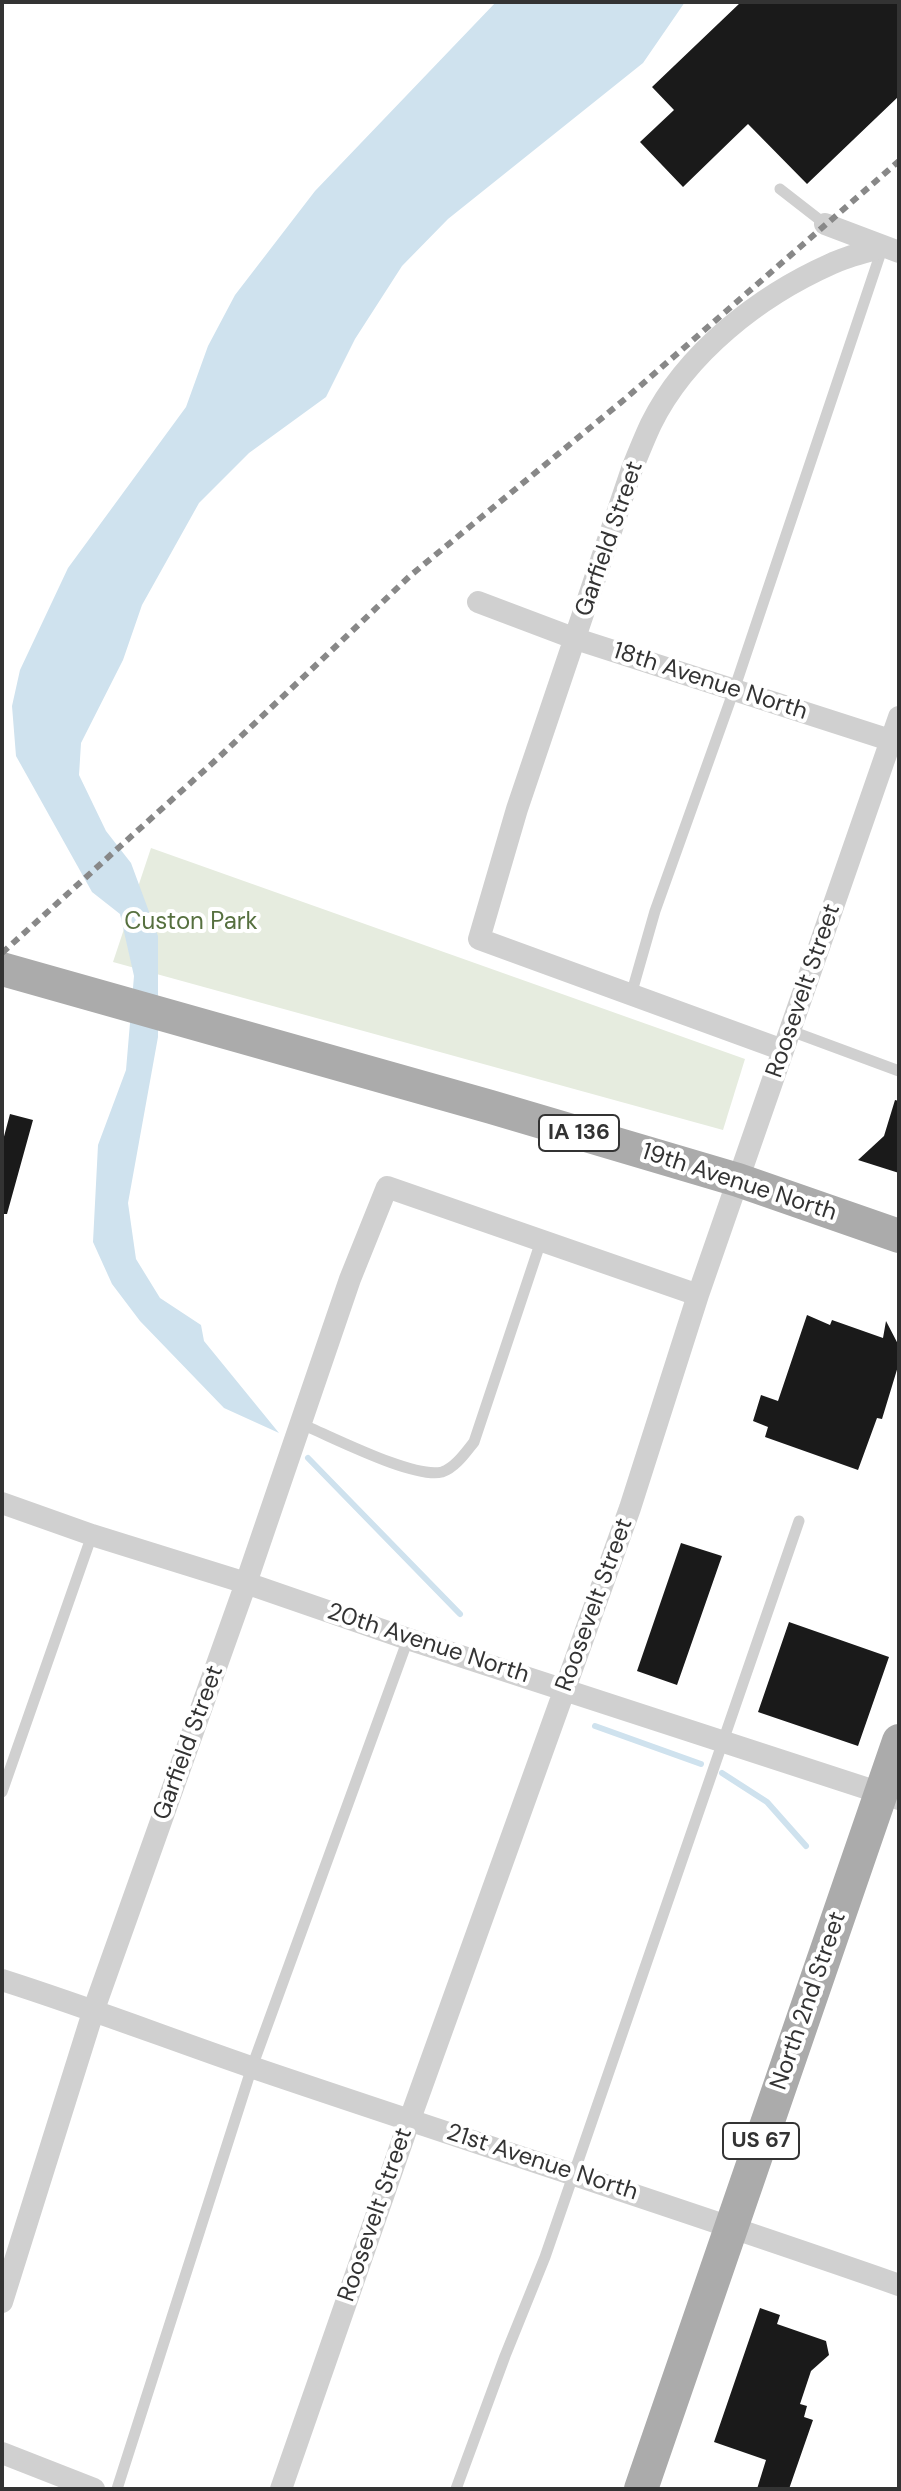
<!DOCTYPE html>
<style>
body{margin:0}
#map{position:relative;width:901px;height:2491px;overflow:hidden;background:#fff;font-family:"DM Sans",sans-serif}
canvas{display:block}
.frame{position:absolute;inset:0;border:4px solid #333;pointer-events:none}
</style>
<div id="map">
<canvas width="901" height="2491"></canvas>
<div class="frame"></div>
</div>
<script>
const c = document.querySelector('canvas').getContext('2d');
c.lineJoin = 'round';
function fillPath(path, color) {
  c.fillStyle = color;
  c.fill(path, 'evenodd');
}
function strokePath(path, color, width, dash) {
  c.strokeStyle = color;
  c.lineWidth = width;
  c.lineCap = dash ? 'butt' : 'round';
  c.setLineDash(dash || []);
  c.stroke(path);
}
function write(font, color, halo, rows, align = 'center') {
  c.font = font + ' "DM Sans",sans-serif';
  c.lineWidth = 8;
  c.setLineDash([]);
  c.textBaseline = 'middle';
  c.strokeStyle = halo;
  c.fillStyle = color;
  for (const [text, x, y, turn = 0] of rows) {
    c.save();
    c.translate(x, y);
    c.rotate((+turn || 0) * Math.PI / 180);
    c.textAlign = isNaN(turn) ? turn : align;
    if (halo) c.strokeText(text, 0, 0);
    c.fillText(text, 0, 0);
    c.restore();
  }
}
const green = new Path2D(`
 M151,848l594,211 -22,71 -610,-168z`);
const water = new Path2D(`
 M496,2h189l-42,61 -195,156 -46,47 -47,73 -29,58 -77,56 -50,50 -57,102 -19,55 -42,83 -2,32 27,56 25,32 27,73v101l-30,166 8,56 24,39 41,27 3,16 75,92 -55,-25 -84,-87 -28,-37 -19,-42 5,-97 28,-75 8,-94 -14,-62 -28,-22 -76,-136 -4,-50 8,-36 48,-102 118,-161 22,-61 27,-51 80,-104z`);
const stream = new Path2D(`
 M308,1458l152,156
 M595,1726l106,38
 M722,1773l45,29 39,44`);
const building = new Path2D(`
 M741,2h158v94l-92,88 -59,-60 -65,63 -43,-45 34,-32 -22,-23z
 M895,1100l4,1v72l-41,-13 26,-24z
 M10,1114l23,6 -26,94h-5v-70z
 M807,1315l23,10 2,-5 51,18 3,-17 13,25v17l-17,56 -5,-1 -19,52 -93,-33 3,-10 -15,-6 8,-26 17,6z
 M681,1543l41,13 -45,129 -40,-14z
 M789,1622l100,35 -31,89 -100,-34z
 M760,2308l20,7 -3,9 49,17 3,14 -18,16 -11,33 7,2 -3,11 9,3 -24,69h-32l9,-29 -52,-18z`);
const lane = new Path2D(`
 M780,189l45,35
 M631,995l24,-84 79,-221 148,-441
 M791,1031l108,40
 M301,1424c30,12 112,55 141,48 13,-4 24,-20 32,-30l67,-201
 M2,1792l90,-257
 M117,2489l135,-422 156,-428
 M456,2489l49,-133 40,-99 254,-736`);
const street = new Path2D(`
 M825,224l74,28
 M478,602l98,37 323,104
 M783,1050l-304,-111 38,-130 115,-340c6,-15 12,-30 19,-45 35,-71 108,-128 180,-160 16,-8 35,-12 52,-17
 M2,1503l90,32 154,48 162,56 491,160
 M2,1980c85,27 168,59 252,88 215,73 431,142 645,217
 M2,2302l92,-293 152,-426 104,-304 37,-92 311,108
 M2,2453l92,36
 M281,2489l129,-370 220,-611 68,-213 201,-578`);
const primary = new Path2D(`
 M2,969l489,138 247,73 161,56
 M641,2489l258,-748`);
const rail = new Path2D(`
 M2,953l215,-194 194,-184 214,-176 274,-238`);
const shields = [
 [579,1133,80],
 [761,2141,76]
];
const shieldNames = [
 ["IA 136",579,1133],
 ["US 67",761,2141]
];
const streetNames = [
 ["Garfield Street",610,539,-71],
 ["18th Avenue North",710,682,18],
 ["Roosevelt Street",804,991,-71],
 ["19th Avenue North",739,1183,18],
 ["Roosevelt Street",595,1605,-70],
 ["20th Avenue North",428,1644,18],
 ["Garfield Street",189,1743,-70],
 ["North 2nd Street",809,2001,-71],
 ["21st Avenue North",542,2163,18],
 ["Roosevelt Street",376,2215,-71]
];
const parkNames = [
 ["Custon Park",191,923]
];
fillPath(green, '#e6ecdf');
fillPath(water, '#cfe2ee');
strokePath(stream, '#cfe2ee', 6);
fillPath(building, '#1a1a1a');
strokePath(lane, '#d0d0d0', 11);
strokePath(street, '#d0d0d0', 22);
strokePath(primary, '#ababab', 34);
strokePath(rail, '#888', 6, [8, 6]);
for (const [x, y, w] of shields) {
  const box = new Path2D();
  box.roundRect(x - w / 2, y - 18, w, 36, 6);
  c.fillStyle = '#fff';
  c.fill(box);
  strokePath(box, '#333', 2);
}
write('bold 22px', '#333', null, shieldNames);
write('24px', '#333', '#fff', streetNames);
write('24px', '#56703f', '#fff', parkNames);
</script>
